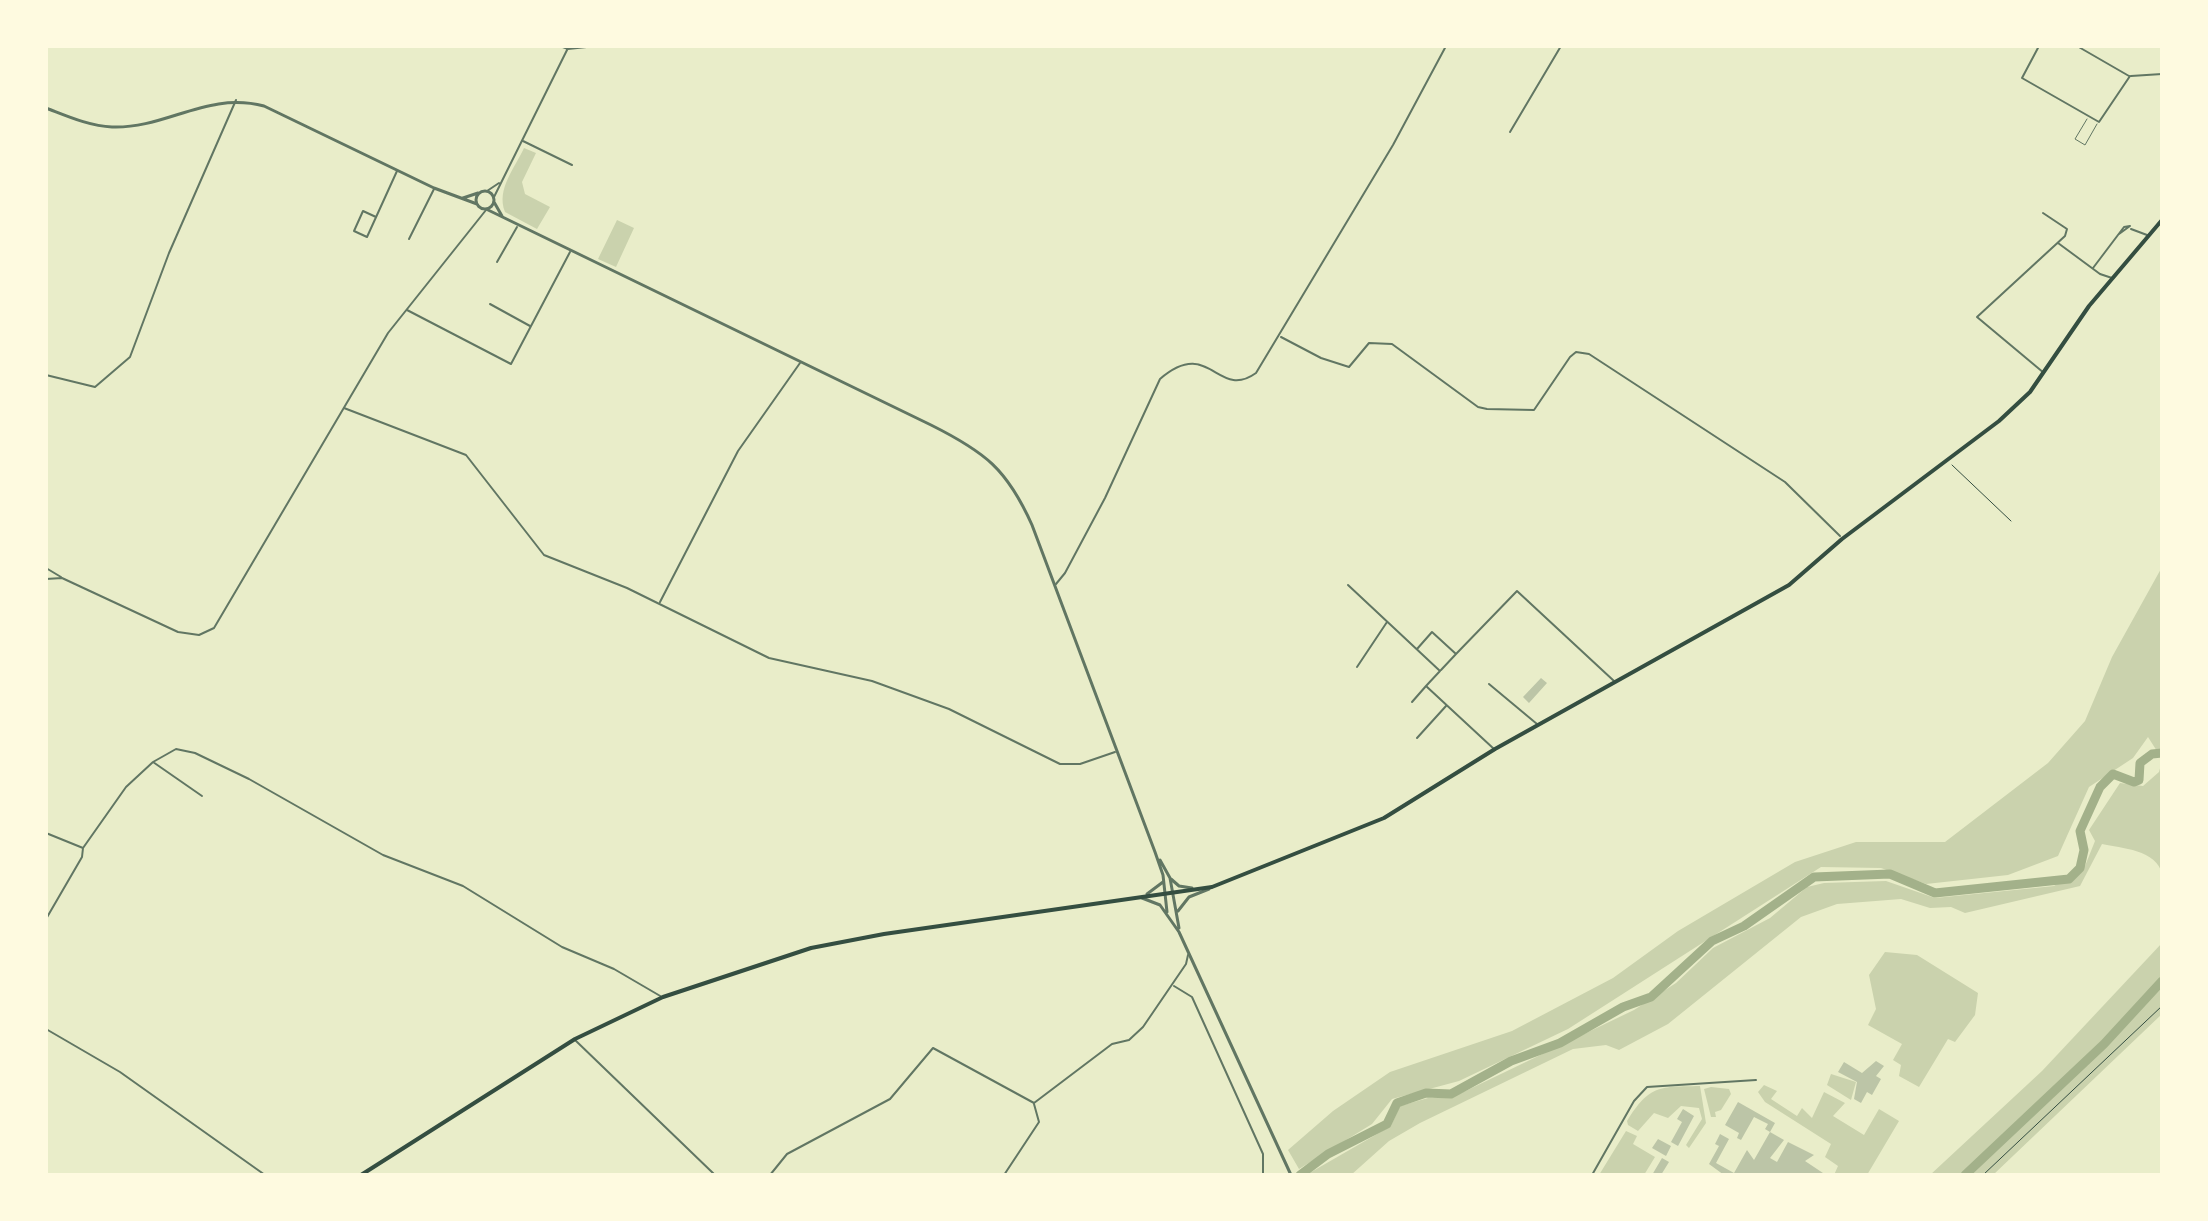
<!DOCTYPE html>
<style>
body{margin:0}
#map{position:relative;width:2208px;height:1221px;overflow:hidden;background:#e9edc9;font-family:Manrope,sans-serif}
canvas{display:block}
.frame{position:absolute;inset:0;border:48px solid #fefae0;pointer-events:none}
</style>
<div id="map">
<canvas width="2208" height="1221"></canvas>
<div class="frame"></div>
</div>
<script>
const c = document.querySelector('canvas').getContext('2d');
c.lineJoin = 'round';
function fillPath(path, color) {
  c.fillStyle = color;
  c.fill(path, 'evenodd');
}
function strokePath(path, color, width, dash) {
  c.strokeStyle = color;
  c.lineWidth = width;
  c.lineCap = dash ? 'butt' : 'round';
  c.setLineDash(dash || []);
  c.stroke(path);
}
const green = new Path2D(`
 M524,148l12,5 -14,29 3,12 25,13 -13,22 -32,-17c-9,-23 10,-44 19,-64z
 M617,220l17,8 -18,39 -18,-8z
 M2162,567v192l-14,-22 -15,21 -44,29 -31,69 -50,19 -82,9 -45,-16 -60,-1 -253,162 -109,52 -67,18 -20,25 -73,45 -11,-19 45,-39 57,-39 122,-41 101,-53 65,-47 117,-69 61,-20h89l103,-79 37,-42 27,-64z
 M2162,761v113c-5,-24 -41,-26 -60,-30l-22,42 -115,27 -14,-6 -21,1 -29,-9 -64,5 -36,13 -133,107 -49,26 -13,-5 -33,4 -153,74 -31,18 -38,34h-45l85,-49 9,-20 28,-8 25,-1 181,-87 42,-27 37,-35 57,-30 37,-31 17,-4 62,-2 49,17 119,-12 31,-20 10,-25 -6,-11 31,-47 23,3 16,-14z
 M2162,943v71l-169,161h-63l112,-104z
 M1885,952l32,3 61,38 -3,22 -20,27 -7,-3 -29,48 -20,-11 2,-11 -8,-5 9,-16 -34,-19 8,-16 -7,-34z
 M1831,1074l25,8 -5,18 -24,-15z
 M1764,1085l13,6 -6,8 26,17 5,-8 10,10 12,-26 21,11 -12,13 31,19 15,-26 20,12 -32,54h-33l4,-9 -13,-9 6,-13 -66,-42 -7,-10z
 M1700,1086l6,37 -17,25 -3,-3 16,-26 -3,-11 -18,-2 -13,12 -14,-5 -16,18 -10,-6 -1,-4c23,-37 33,-34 73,-35z
 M1711,1087l18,2 2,5 -10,16 -6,2 1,5h-5l-7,-28z
 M1626,1131l11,5 -4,8 22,13 -11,18h-45z`);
const river = new Path2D(`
 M1300,1175l28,-21 59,-30 10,-21 29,-10 25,1 60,-33 49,-18 63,-36 28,-10 61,-56 32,-15 70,-49 76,-3 45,19 134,-14 11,-11 4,-18 -4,-19 20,-44 13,-13 21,8 5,-2 1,-17 12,-9 10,-1
 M1965,1175l139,-131 58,-63`);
const building = new Path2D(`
 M1541,678l6,5 -18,20 -6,-6z
 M1876,1061l8,5 -8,10 5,3 -9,16 -5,-3 -6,11 -7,-4 3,-17 -19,-10 6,-10 18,11z
 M1738,1102l37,21 -5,9 -5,-3 3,-5 -14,-7 -13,23 -4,-2 2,-5 -14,-8z
 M1683,1109l11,7 -16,30 -7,-4 11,-20 -5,-3z
 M1770,1132l14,8 -14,18 7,4 11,-20 26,13 -9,6 21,14h-102l-15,-11 10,-18 -4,-2 5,-10 9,5 -13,24 18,10 13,-23 7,10z
 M1658,1139l13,7 -5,10 -14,-8z
 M1662,1158l7,4 -8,13h-9z`);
const path = new Path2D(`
 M1952,465l59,56
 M1983,1175l179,-169`);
const service = new Path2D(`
 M2087,119l-12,20 10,6 12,-21`);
const minor = new Path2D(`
 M560,46l8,3 28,-3
 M2039,46l-17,32 77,44 31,-46
 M2077,46l52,30
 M2131,76l31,-2
 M1510,132l51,-86
 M523,141l49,24
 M487,191l12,-8
 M494,197l75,-151
 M2043,213l24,16 -2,7 -88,81 67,56
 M376,217l-13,-6 -9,20 13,6 30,-66
 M2131,229l16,6
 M409,239l25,-50
 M2058,243l42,31 12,4
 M497,262l20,-35
 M2093,268l31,-41 6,-1 -11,8
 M490,304l40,22
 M407,310l104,54 59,-112
 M1281,337l40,21 28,9 20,-24 23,1 86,63 9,2 47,1 36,-53 6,-5 13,2 196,128 55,54
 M46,375l49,12 35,-30 39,-104 67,-153
 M344,408l122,47 78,100 83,33 142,70 103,23 77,28 111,55h20l35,-12
 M46,568l15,9
 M46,579l16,-1 116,54 21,3 15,-7 174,-295 98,-123
 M1056,584l9,-11 40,-75 55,-119c50,-43 57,22 96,-6l137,-228 53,-99
 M1348,585l92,86 -14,15
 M660,602l78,-151 62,-88
 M1417,649l15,-17 24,22 -15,16
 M1456,654l61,-63 97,90
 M1357,667l30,-45
 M1489,684l48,40
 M1412,702l14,-16 68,63
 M1417,738l29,-32
 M153,762l23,-13 19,4 54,26 134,76 80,31 99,61 52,22 48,28
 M46,833l37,15 -1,9 -36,62
 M83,848l43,-61 27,-25 49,34
 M1174,986l18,11 71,157v21
 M46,1029l74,43 145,103
 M575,1040l140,135
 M770,1175l17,-21 103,-55 43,-51 101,55 78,-59 17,-4 14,-13 43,-63 2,-9
 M1004,1175l35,-53 -5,-18
 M1592,1175l42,-74 13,-14 109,-7`);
const tertiary = new Path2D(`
 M46,108c21,8 43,18 66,19 54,2 95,-36 152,-21l170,82 43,16
 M476 200a9 9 0 1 1 18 0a9 9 0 1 1-18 0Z
 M463,198l15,-5
 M494,202l8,14
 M486,209l445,216c54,27 76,44 101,100l123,327 8,23 4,37
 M1160,860l10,18 9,50
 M1171,879l8,7 13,2
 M1147,894l16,-12
 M1142,898l18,7 19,27 112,243
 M1178,911l11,-14 20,-8`);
const primary = new Path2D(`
 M361,1175l214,-136 88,-42 148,-49 73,-14 328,-47 172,-69 111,-69 294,-164 53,-46 157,-118 31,-29 59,-86 73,-86`);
fillPath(green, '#cad2ad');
strokePath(river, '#a3b18a', 9);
fillPath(building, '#bcc5a7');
strokePath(path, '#344e41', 1);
strokePath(service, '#617663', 1);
strokePath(minor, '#617663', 2);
strokePath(tertiary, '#617663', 3);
strokePath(primary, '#344e41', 4);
</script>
